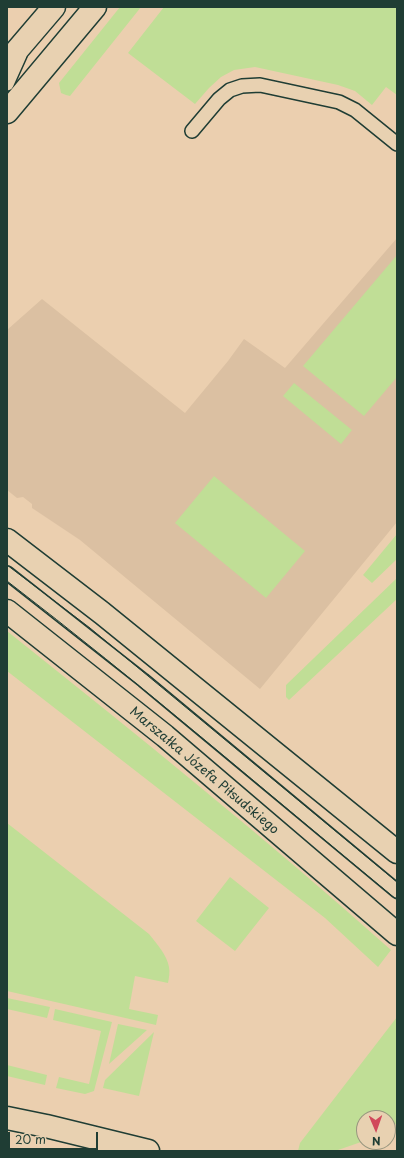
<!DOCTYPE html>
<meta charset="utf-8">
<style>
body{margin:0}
#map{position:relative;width:404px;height:1158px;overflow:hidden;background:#ebcfaf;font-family:"Playpen Sans",sans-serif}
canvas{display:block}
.frame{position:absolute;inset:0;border:8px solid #1f3d34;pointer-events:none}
.north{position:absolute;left:356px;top:1110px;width:40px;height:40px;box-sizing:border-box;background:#e8d1b1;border:1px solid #98967f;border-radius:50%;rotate:178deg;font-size:11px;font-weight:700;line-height:16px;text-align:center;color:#1f3d34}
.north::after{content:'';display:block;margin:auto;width:14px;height:18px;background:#d1495b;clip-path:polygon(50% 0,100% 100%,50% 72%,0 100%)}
.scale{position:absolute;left:8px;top:1132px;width:90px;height:18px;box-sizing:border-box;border:2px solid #1f3d34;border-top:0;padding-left:5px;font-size:12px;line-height:14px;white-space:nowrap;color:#1f3d34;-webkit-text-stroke:3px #e8d1b1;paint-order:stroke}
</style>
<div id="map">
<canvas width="404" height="1158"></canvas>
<div class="frame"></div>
<div class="north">N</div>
<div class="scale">20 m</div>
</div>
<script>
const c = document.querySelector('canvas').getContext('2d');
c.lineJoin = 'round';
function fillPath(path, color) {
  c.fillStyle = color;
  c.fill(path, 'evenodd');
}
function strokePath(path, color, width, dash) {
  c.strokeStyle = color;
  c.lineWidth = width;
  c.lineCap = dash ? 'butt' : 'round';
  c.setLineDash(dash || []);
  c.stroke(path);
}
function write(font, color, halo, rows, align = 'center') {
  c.font = font + ' "Playpen Sans",sans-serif';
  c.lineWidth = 4;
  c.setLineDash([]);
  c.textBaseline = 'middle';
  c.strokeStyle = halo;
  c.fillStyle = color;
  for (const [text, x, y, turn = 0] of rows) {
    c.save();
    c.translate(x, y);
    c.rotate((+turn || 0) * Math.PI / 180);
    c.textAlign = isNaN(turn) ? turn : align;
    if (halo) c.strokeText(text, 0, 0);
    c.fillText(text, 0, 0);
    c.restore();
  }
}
const built = new Path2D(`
 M397,238v284l-137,167 -180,-149 -48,-32v-4l-9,-7 -6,1 -10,-8v-160l35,-31 143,114 43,-52 16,-22 41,29z`);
const green = new Path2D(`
 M120,7h21l-71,89 -4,-1 -5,-2 -2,-10z
 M164,7h233v88l-11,-8 -14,18 -17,-14 -17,-6 -83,-18 -21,3 -13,7 -12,11 -14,16 -67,-51z
 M397,255v122l-33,39 -61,-50z
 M294,383l58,47 -11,14 -58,-48z
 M214,476l91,75 -39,47 -91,-75z
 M397,534v25l-25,24 -9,-8z
 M397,578v21l-108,101 -3,-3v-12z
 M7,631c130,104 260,208 384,319l-13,17 -53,-49 -318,-247z
 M7,823l142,111c8,10 18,21 20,33 1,5 0,11 -1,16l-33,-7 -6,33 29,6 -2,10 -149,-34z
 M230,877l39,31 -34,43 -39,-30z
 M7,998l43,9 -3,11 -40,-9z
 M55,1009l57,13 -18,69 -9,3 -29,-6 3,-11 30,7 12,-53 -48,-11z
 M397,1017v106l-9,6v-11h-24v23l-26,9 -7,1h-33l2,-8z
 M118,1024l29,6 -38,34z
 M154,1032l-15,64 -36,-8 2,-8z
 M7,1065l40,10 -2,10 -38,-9z`);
const lane = new Path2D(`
 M7,84l13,-29
 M192,131l27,-32 11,-9 12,-4 18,-1 79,17 16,8 42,34
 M7,573l136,107 254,211`);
const street = new Path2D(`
 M7,1118l39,8 102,25`);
const secondary = new Path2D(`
 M7,62l47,-55
 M7,112l88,-105
 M7,540l95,73 295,239
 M7,611l158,125 232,198`);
const tram = new Path2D(`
 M7,565l83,63 307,254
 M7,581c133,102 260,212 390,319`);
const streetNames = [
 ["Marszałka Józefa Piłsudskiego",204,771,40]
];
fillPath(built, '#dbc0a2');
fillPath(green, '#c0de96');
strokePath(lane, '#1f3d34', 16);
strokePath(street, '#1f3d34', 25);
strokePath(secondary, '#1f3d34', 25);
strokePath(lane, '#e8d1b1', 13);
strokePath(street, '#e8d1b1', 22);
strokePath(secondary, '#e8d1b1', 22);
strokePath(tram, '#1f3d34', 1);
write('13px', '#1f3d34', '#e8d1b1', streetNames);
</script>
